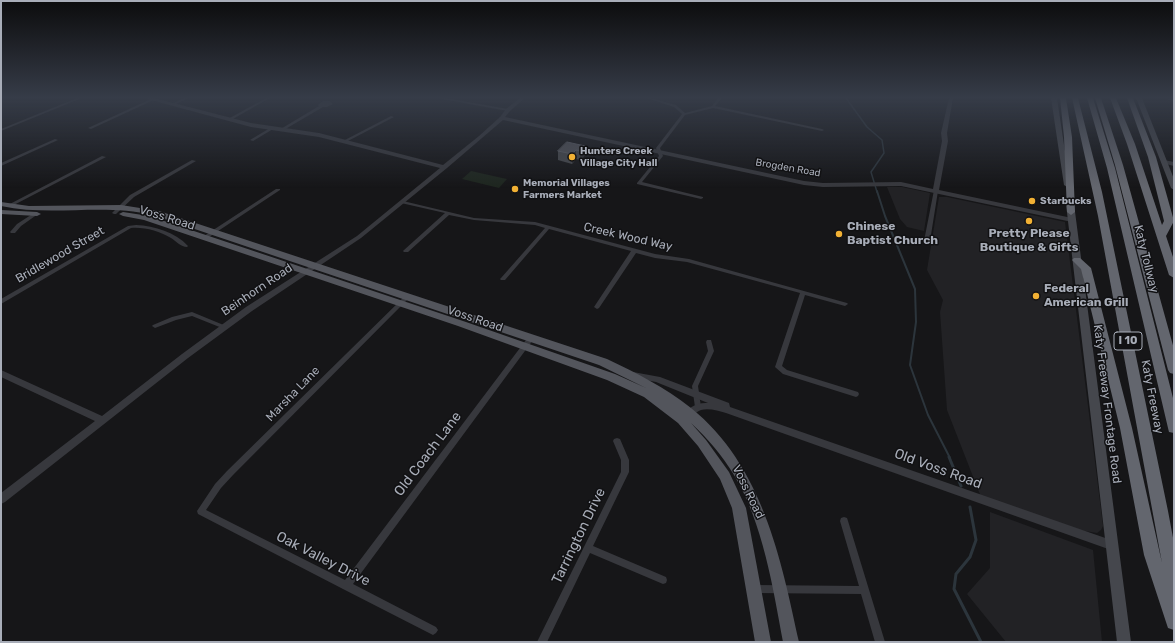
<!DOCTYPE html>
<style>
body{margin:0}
#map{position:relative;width:1175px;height:643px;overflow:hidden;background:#161618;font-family:Rubik,sans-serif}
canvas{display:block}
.frame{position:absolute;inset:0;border:2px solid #a8adb8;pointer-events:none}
</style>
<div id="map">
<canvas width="1175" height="643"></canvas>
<div class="frame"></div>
</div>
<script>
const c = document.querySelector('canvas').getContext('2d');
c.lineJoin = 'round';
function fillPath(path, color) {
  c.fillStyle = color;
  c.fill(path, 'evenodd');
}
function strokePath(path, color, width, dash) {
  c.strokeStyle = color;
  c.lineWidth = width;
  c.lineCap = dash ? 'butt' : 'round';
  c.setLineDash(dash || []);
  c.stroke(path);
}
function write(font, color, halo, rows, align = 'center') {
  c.font = font + ' Rubik,sans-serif';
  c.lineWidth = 3;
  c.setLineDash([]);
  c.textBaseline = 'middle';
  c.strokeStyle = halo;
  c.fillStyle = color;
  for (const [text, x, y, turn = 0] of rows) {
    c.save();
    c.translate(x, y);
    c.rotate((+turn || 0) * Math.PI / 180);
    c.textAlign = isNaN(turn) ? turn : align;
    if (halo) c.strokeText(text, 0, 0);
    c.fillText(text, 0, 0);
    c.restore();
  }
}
const built = new Path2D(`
 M887,187h15l28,6 -6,38 -17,-4 -7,-8z
 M939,197h8l118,25 38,304 -2,4 -4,3 -18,-3 -98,-33 -34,-87 -7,-98 3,-12 -16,-30z
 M990,512l103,38 9,92h-96l-39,-48 23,-26z`);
const green = new Path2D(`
 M471,171l36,8 -8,9 -37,-9z`);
const streamFar2 = new Path2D(`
 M846,98l21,29 15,13 2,13 -13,19 6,20`);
const streamFar1 = new Path2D(`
 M877,191l8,25 30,73 1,33 -6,43 18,50 22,43`);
const stream = new Path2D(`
 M949,457l12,29
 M970,507l6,33 -6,17 -14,17 -2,15 27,53`);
const minor = new Path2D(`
 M77,98h5l-81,33v-2z
 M153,98l3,1 -65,30 -3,-1z
 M184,98h5l-15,7 -3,-1z
 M266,98h4l-39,22 -3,-1z
 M439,98h7l62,11 2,1 -2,1 -67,-12z
 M646,98h5l25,7 9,8 27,-7 6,-8h4l-7,8 107,23 2,1 -2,1 -109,-23 -28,7 -25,33 3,8 -21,26 61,15v1l-2,1 -64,-15v-1l22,-27 -3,-8 26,-34 -8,-7z
 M1164,98l10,1v2l-9,-2z
 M323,101h7l3,3 -6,3h-4l-41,24 -3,-1 40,-24 -1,-1z
 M391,116l3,1 -48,25 -3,-1z
 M270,128l3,1 -20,12 -3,-1z
 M55,139l3,1 -57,26v-3z
 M102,156l4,1 -96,50h-4v-1z
 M192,160l4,1 -62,36 -18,17h-2l-2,-1 18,-18z
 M276,189h4v1l-74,49h-4l-1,-1z
 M934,190h4v1l-8,50 -3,2 -3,-2z
 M401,201h2l71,17 61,4 120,32 34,5 158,44 1,1 -3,2 -40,-11 -23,71 5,4 71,22 1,2 -1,2 -2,1 -73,-23 -8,-7 25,-74 -113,-31 -32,-4 -19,-5 -37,55 -2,1 -3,-2 37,-56 -82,-22 -44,51h-4l-1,-1 1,-1 44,-50 -10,-3 -61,-5 -25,-5 -41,37h-4l-1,-1 1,-1 41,-37 -44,-10z
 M34,213h4v1l-17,12 -6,7h-4l-1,-1 7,-8z
 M136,225c19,1 39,7 52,21l-1,1c-6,0 -11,-6 -16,-9 -12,-7 -26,-11 -40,-10l-130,76v-5l127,-73z
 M407,295l3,2 -1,1 -176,177 -12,13 -15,22 139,70 184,-244h4l1,2 -1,2 -180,244 83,43 2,3 -2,3 -3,2 -90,-46 -145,-75 -1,-3 18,-27 12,-13 178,-175z
 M192,312l34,14 1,1 -3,2 -2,-1 -30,-12 -16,4 -21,8 -3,-2 1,-1 19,-8z
 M707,340h4l3,11 -16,35 3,21 -1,2 -2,1 -2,-1 -1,-2 -3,-21 16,-35 -2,-9z
 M617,438l3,1 9,21v12l-36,74 73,31 1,3 -1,3 -3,1 -73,-31 -43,89h-10l84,-170v-12l-8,-19 1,-2z
 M844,517l3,1 1,3 37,121h-10l-14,-48 -106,-1 -3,-1 -1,-3 1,-3 3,-1 104,1 -19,-65 1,-3z`);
const tertiary = new Path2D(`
 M147,98h7l97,25 68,10 124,32 36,-29 21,-19 6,-8 14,-11h5l-15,13 -5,6 299,64 19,2 78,-1 32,7 9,-48 -1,-8 8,-35h4l-6,35 1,8 -9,49 133,28 3,2 -3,2 -171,-36 -78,1 -19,-2 -301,-65 -56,48 -86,70 -109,73 -64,47 -183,144 -4,2v-11l94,-72 -94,-44v-7l101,46 80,-62 64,-47 111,-71 83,-68 -121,-31 -68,-10 -104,-28z
 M1164,160l10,2v4l-12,-3 -1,-1z
 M633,372l27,5 69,26 1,4 381,133 4,1 2,4 -2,4 -4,1 -385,-137c-7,-2 -17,-5 -25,-3 -7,2 -10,12 -18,10l-2,-3c6,-9 16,-15 27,-14l-52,-21 -26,-5 -1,-2 1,-2z`);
const secondary = new Path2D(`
 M1051,98h6l13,87 -3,2 -3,-2z
 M1136,98h6l32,81v11l-3,-2z
 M1067,202h6l1,2 57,438h-14l-51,-438z`);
const primary = new Path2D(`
 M1,202l28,4 92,-1 38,6 448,148c29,14 58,28 84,49 71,57 90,150 108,234h-16c-10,-54 -20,-119 -49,-167 -12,-20 -26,-36 -43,-52l15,17 23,32 17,36 25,134h-16l-23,-134 -12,-29 -22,-33 -20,-23 -34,-26 -37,-17 -149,-54 -314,-106 -21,-4 -4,-2 4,-2 26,4 317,106 149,52 31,14 -47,-23 -446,-150c-50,-12 -102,2 -152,-9z
 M1,210l36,2 4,2 -4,2 -36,-2z`);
const motorway = new Path2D(`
 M1060,98h6l6,39 3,75 -4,3 -4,-3 -3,-75z
 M1072,98h6l24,94 66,319 6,32v51l-1,-1 1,37 -6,-2 -2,-6 -22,-67 -24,-127 -39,-159 -9,-9 2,-2h6l11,10 41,160 30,135 -64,-347z
 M1087,98h6l22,70 59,234v31l-5,-1 -1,-4 -61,-260z
 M1095,98h6l22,67 51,184v25l-4,-1 -2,-3 -53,-205z
 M1110,98h6l19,46 27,81 2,-4 -16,-64 -21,-59h6l23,59 18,64 -8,15 8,24v18l-5,-3 -42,-131z`);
const wall = new Path2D(`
 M585,146v9l-5,5 -4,-1 -4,5 -14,-4v-9z`);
const shadedWall = new Path2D(`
 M585,146v9l-5,5v-9z
 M576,150v9l-4,5v-10z`);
const building = new Path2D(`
 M567,142l18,4 -5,5 -4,-1 -4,4 -14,-3z`);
const markers = [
 [572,157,4,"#f2b134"],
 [515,189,4,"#f2b134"],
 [1032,201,4,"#f2b134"],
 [1029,221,4,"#f2b134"],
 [839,234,4,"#f2b134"],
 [1036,296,4,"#f2b134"]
];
const farPoinames = [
 ["Hunters Creek",580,151],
 ["Village City Hall",580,163],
 ["Memorial Villages",523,183],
 ["Farmers Market",523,195],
 ["Starbucks",1040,201]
];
const farStreetnames = [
 ["Brogden Road",788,168,10]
];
const shields = [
 [1128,341,28]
];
const shieldNames = [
 ["I 10",1128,341]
];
const streetNames = [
 ["Voss Road",167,218,17],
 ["Creek Wood Way",628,237,13],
 ["Bridlewood Street",60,255,-30],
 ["Katy Tollway",1146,259,76],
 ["Beinhorn Road",257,290,-34],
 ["Voss Road",475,319,19],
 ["Marsha Lane",293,394,-46],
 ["Katy Freeway",1152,397,79],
 ["Katy Freeway Frontage Road",1107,404,83],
 ["Voss Road",748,492,64]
];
const poiNames = [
 ["Chinese",847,227],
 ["Baptist Church",847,241],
 ["Pretty Please",1029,234,"center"],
 ["Boutique & Gifts",1029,248,"center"],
 ["Federal",1044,289],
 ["American Grill",1044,303]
];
const nearStreetnames = [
 ["Old Coach Lane",428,454,-53],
 ["Old Voss Road",938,469,20],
 ["Tarrington Drive",579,536,-64],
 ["Oak Valley Drive",323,559,27]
];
fillPath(built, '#222225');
fillPath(green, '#1e261f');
strokePath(streamFar2, '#2c353c', 1.5);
strokePath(streamFar1, '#2c353c', 2);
strokePath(stream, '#2c353c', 3);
fillPath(minor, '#37383d');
fillPath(tertiary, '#37383d');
fillPath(secondary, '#45474d');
fillPath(primary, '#53555c');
fillPath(motorway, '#63666e');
fillPath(wall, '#47494d');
fillPath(shadedWall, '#2f3033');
fillPath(building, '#525359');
strokePath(building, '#5f6168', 1);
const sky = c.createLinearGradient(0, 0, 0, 188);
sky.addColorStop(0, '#0c0c0d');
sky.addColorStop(0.52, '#363c48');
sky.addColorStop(1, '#363c4800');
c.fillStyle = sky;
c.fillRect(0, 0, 1175, 188);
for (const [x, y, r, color] of markers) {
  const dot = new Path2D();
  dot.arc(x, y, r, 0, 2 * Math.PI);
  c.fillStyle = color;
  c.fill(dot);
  strokePath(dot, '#111113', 1.5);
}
write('bold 10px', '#a8adb8', '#111113', farPoinames, 'left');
write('10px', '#a8adb8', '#111113', farStreetnames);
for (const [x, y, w] of shields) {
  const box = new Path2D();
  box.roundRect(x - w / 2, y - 9, w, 18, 3);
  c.fillStyle = '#111113';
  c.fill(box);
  strokePath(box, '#a8adb8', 1);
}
write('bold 11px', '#a8adb8', null, shieldNames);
write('12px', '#a8adb8', '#111113', streetNames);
write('bold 12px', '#a8adb8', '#111113', poiNames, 'left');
write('14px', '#a8adb8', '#111113', nearStreetnames);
</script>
